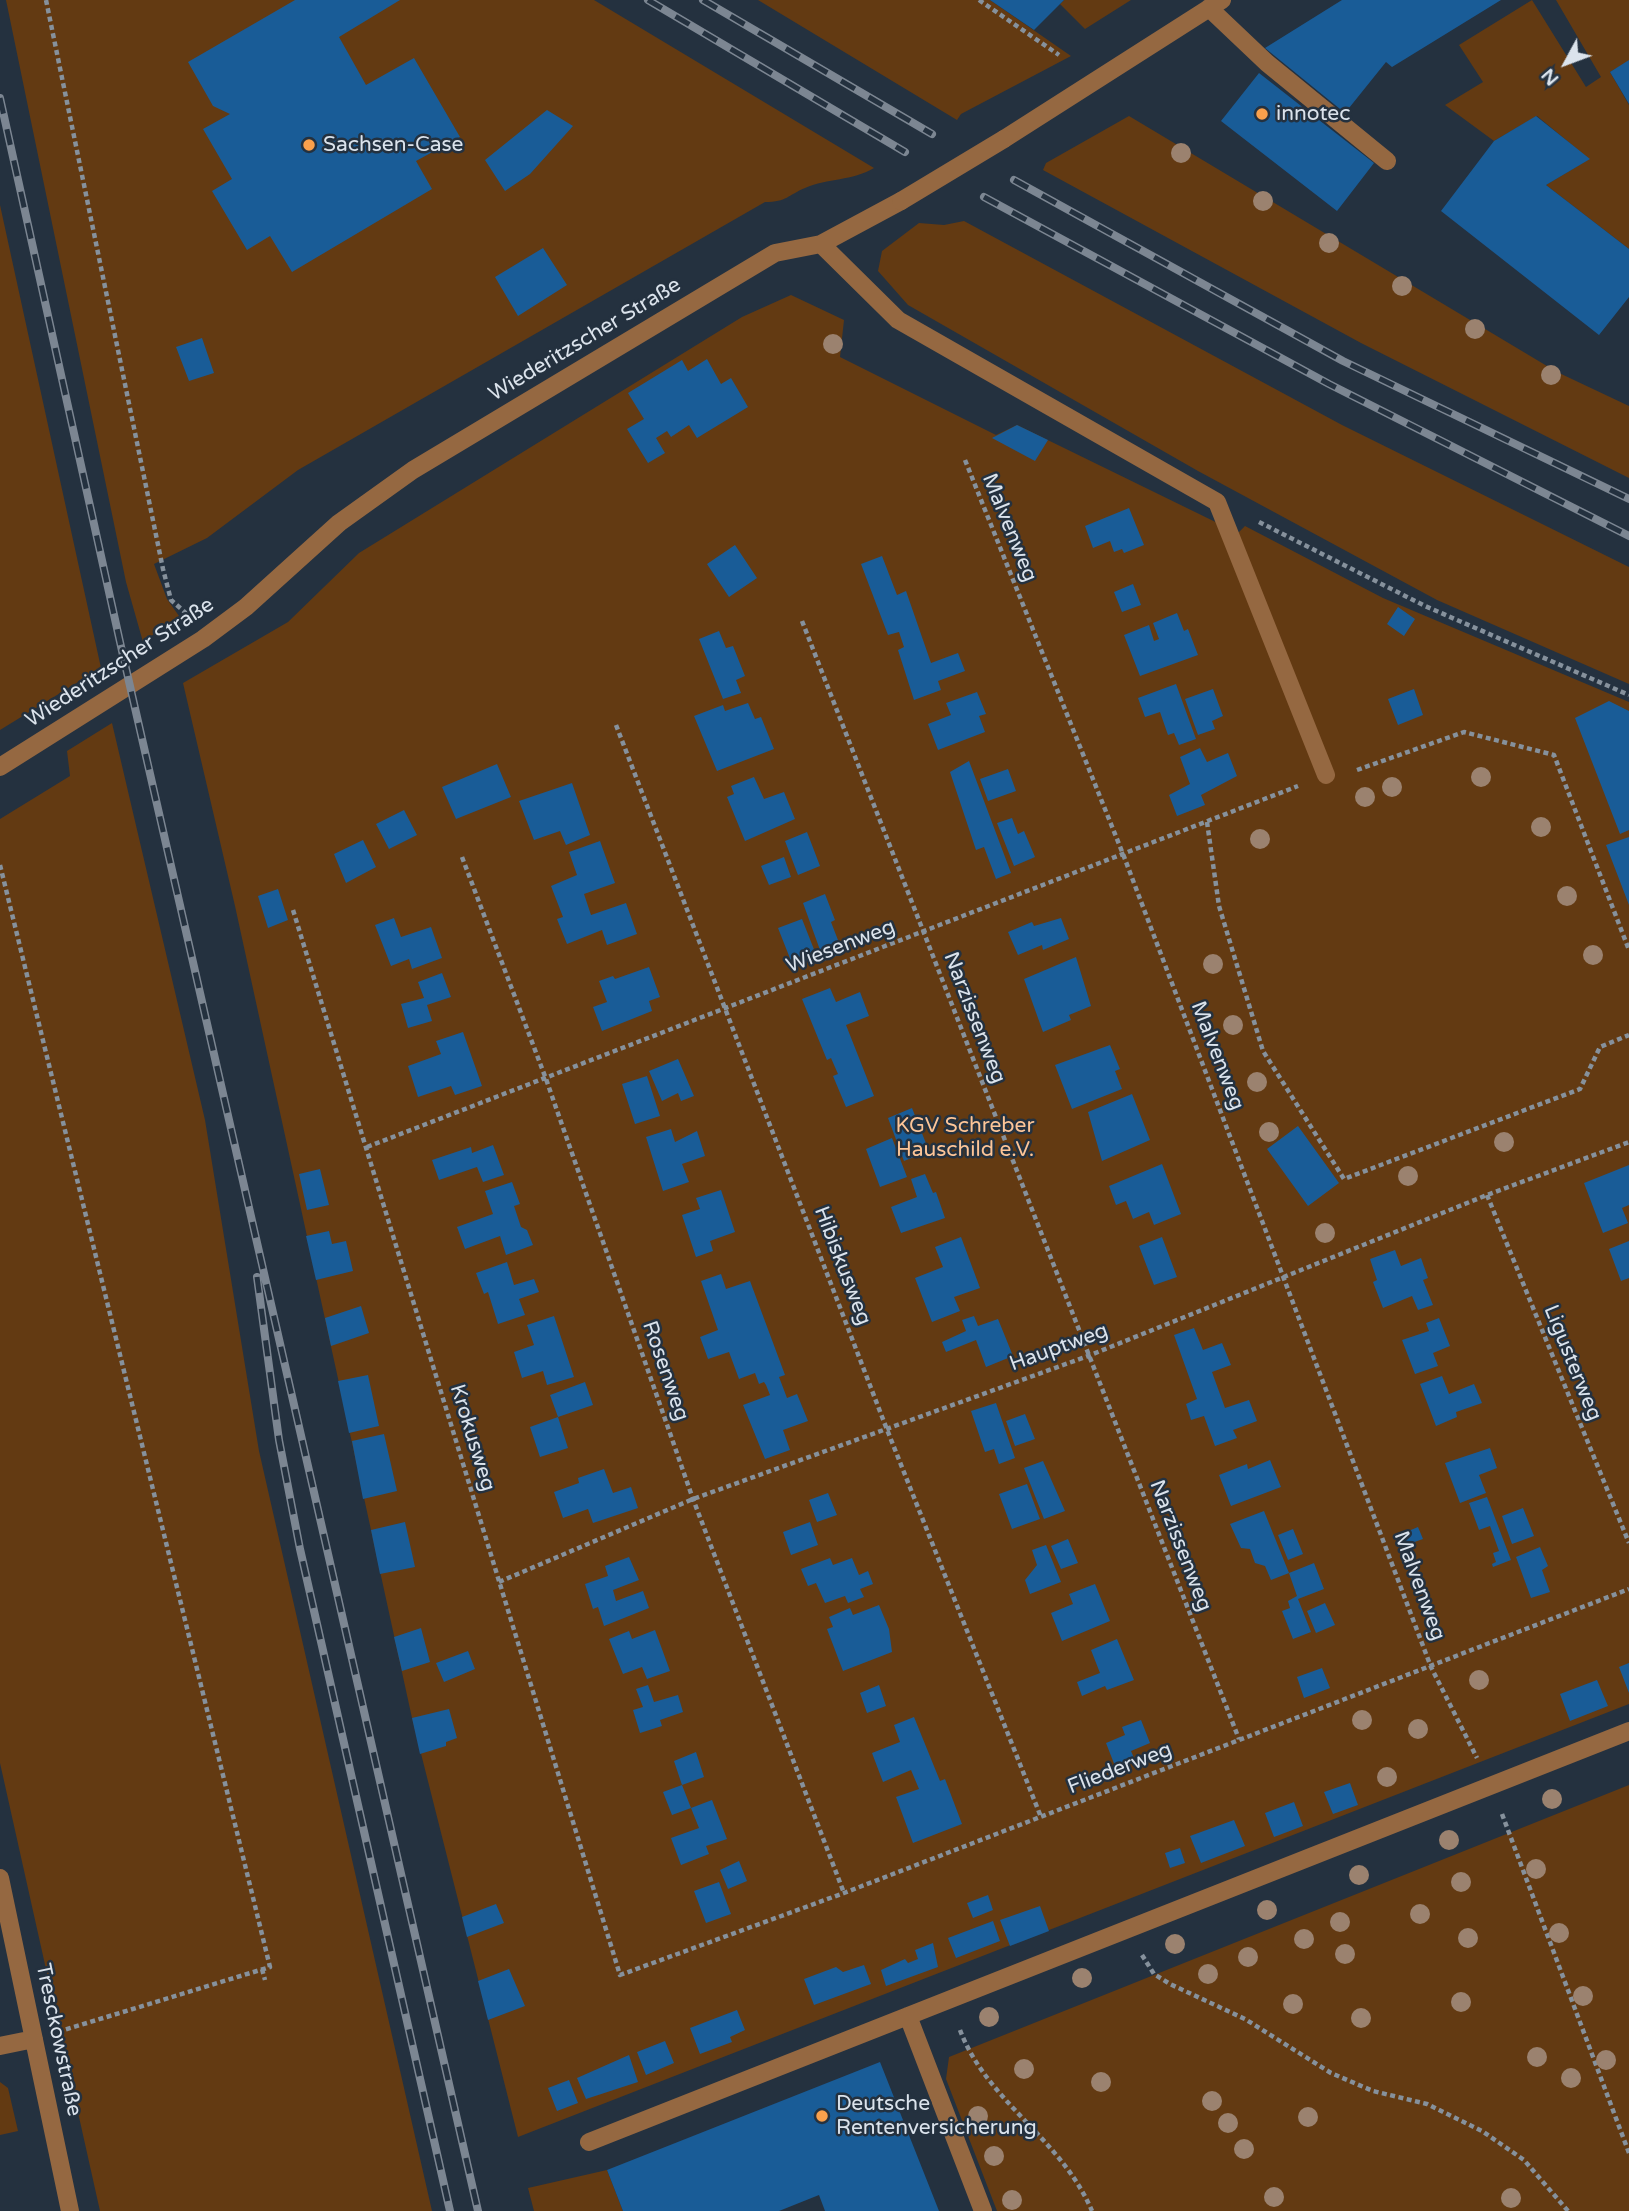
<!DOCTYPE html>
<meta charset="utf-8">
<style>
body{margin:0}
#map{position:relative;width:1629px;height:2211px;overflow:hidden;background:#24313f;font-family:"Varela Round",sans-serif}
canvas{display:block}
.north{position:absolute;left:1531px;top:28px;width:70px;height:70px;-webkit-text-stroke:5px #24313f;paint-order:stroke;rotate:229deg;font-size:19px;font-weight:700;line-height:28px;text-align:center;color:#dbe3ec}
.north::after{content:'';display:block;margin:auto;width:24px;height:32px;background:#dbe3ec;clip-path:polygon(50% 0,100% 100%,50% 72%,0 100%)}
</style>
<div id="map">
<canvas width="1629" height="2211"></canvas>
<div class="north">N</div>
</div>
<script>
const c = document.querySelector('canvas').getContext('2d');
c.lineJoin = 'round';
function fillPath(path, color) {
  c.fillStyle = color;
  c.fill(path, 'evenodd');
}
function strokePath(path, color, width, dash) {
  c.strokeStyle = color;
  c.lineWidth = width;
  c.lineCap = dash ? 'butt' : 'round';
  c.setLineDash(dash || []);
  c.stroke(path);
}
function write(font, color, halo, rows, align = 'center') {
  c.font = font + ' "Varela Round",sans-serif';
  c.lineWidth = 5;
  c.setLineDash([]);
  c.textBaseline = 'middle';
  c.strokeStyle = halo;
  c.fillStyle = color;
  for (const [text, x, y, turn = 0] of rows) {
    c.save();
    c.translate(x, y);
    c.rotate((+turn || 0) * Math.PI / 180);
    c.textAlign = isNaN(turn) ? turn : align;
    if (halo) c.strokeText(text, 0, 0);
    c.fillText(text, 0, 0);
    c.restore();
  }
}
const green = new Path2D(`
 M6,0h588l280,168c-22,13 -46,10 -69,20 -17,7 -18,14 -40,14l-467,268 -91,68 -53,26 13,35 12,17 -36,26 -17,-60z
 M758,0h232l81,56 -110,58 -4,6z
 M1064,0h67l-46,29 -25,-25z
 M1532,0l54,87 15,-10 -45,-77h73v61l-19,11 19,33v144l-83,-64 43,-26 -52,-43 -43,25 -49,-36 38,-23 -24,-37z
 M1129,116l428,256 72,34v72l-268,-135 -318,-173 3,-7z
 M0,205l101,463 -101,62z
 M964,221l378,204 287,142v117l-192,-84 -239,-129 -290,-166 -30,-34 4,-20 37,-28 25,2z
 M791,295l53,25 -4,37 156,78 21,-10 221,108 7,-7 138,72 246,104v1002l-1111,433 -106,-419 -177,-812 -52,-223 105,-61 71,-69 383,-236z
 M112,723l93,397 54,331 173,760h-332l-100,-448v-944l70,-43 -3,-25z
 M1629,1785v426h-632l-51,-132 3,-22z
 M0,2082l8,6 10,43 -18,4z
 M607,2170l16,41h-89l-6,-23z`);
const building = new Path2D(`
 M295,0h105l-61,37 27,48 48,-27 46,79 -44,24 16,28 -140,83 -22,-36 -23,14 -35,-59 20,-12 -29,-50 27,-15 -17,-8 -25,-44z
 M990,0h74l-30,30z
 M1342,0h159l-109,67 -6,-5 -41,51 -80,-65z
 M1629,60v44l-19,-32z
 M1259,73l115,90 -37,48 -116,-90z
 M547,110l26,16 -43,48 -25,17 -20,-31z
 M1536,116l54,43 -44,26 83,64v48l-30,38 -158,-124 53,-70z
 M543,248l24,37 -49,31 -23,-39z
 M202,338l12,35 -25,8 -13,-34z
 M707,359l14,25 10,-6 17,29 -51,31 -8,-13 -18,12 -4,-6 -11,7 9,15 -17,10 -21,-34 17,-10 -16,-26 54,-33 6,11z
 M1017,425l31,15 -13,21 -43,-23z
 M1129,508l15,37 -20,8 -2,-4 -8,3 -4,-11 -17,7 -8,-22z
 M735,545l22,33 -28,19 -22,-33z
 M882,556l15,39 9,-4 25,72 27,-10 7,18 -27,10 3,9 -27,10 -16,-50 6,-3 -5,-15 -11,3 -27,-71z
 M1133,584l8,21 -19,7 -8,-20z
 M1398,607l17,12 -11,17 -17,-12z
 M1177,613l7,18 4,-2 10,26 -58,21 -16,-41 25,-10 5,16 5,-2 -6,-16z
 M719,631l7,17 7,-2 12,30 -9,4 5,13 -18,6 -24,-60z
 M1176,684l20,55 -17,6 -5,-12 -6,2 -8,-23 -15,5 -7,-19z
 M1213,689l10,27 -11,5 3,8 -17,6 -13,-36z
 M1414,689l9,26 -25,10 -10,-26z
 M977,692l9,22 -7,2 6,16 -47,18 -10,-26 23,-9 -5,-12z
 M1609,701l20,10v119l-9,4 -45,-116z
 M748,703l7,16 6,-2 13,32 -57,22 -23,-55 29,-11 2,6z
 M1200,748l7,14 21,-9 9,23 -36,19 4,10 -28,11 -8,-21 21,-11 -10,-27z
 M969,761l42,112 -15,6 -12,-32 -8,3 -26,-78z
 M497,764l14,33 -55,22 -14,-32z
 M1008,769l8,22 -28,10 -8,-22z
 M754,777l10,22 20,-7 11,27 -50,22 -18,-44 7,-3 -3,-8z
 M572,783l18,52 -24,10 -6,-14 -26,9 -15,-39z
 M404,810l13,25 -28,14 -13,-25z
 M1012,818l6,16 6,-3 11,26 -21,9 -17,-43z
 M807,832l13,34 -22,9 -13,-34z
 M1629,837v68l-23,-60z
 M363,840l13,27 -30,16 -12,-29z
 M600,841l15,42 -31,11 7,21 35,-12 11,31 -30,11 -5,-15 -35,14 -10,-25 6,-2 -12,-31 26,-11 -8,-23z
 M784,857l7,20 -22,8 -8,-19z
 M278,889l10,31 -20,8 -10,-32z
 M825,894l10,26 -4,2 12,31 -19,8 -21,-58z
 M394,918l7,19 30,-10 11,31 -30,11 -3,-10 -18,7 -16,-41z
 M1061,918l8,21 -26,11 -1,-5 -24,10 -10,-23 24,-10 2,4z
 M802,919l15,38 -24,9 -15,-38z
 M1076,957l15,49 -22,9 2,5 -28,12 -19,-53z
 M649,967l11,30 -11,4 3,10 -50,20 -9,-24 14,-5 -8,-21 14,-5 2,3z
 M442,973l9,24 -24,8 5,16 -24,7 -7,-24 23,-6 -6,-16z
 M830,988l6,14 24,-10 9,24 -23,9 28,71 -28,11 -13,-31 5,-2 -7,-16 -4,2 -25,-61z
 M463,1032l19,54 -27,9 -4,-9 -33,11 -10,-31 33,-12 -5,-13z
 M1110,1045l10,24 -5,2 7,18 -50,20 -17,-44z
 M678,1059l16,37 -13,5 -3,-8 -16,8 -13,-30z
 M647,1076l13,40 -25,8 -13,-40z
 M1132,1094l18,46 -48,21 -14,-49z
 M912,1108l17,43 -25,10 -16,-43z
 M1298,1126l41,57 -31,23 -41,-57z
 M671,1129l4,13 22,-11 8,25 -23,8 7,18 -26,9 -17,-54z
 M892,1138l15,39 -27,10 -14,-38z
 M493,1145l11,30 -21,7 -6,-15 -38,13 -7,-20 39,-13 1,6z
 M1162,1164l19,50 -27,11 -5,-13 -16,7 -7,-18 -10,4 -7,-19z
 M1629,1165v40l-7,3 6,15 -25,10 -19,-50z
 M320,1169l9,36 -22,5 -8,-36z
 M925,1174l8,19 3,-1 9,26 -44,15 -10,-26 26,-10 -6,-18z
 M512,1182l8,22 -6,2 7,21 6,3 6,15 -27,10 -6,-19 -35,13 -8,-22 36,-13 -8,-23z
 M721,1190l14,42 -25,9 3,10 -17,6 -14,-42 18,-6 -4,-11z
 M329,1231l3,13 14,-3 7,30 -37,9 -10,-44z
 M961,1237l19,51 -26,9 6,14 -28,11 -17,-44 28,-11 -8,-20z
 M1162,1237l15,40 -23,8 -15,-39z
 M1629,1241v37l-8,3 -12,-32z
 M1395,1250l6,16 20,-8 7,20 -5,2 10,25 -15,5 -6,-14 -29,12 -10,-26 4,-2 -7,-21z
 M507,1262l7,23 20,-6 5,13 -20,7 6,16 -27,9 -10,-32 -4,2 -8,-21z
 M721,1274l5,15 24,-8 35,94 -6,2 8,21 10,-4 11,27 -25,9 7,20 -25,9 -22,-54 27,-10 -4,-10 -2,-3 -5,2 -4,-11 -16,6 -10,-27 -21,7 -8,-22 18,-7 -17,-49z
 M361,1306l8,27 -38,13 -6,-28z
 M554,1316l20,61 -27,8 -4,-14 -21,7 -8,-26 20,-7 -7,-20z
 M974,1316l4,10 20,-7 15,37 -27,11 -10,-27 -30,12 -4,-10 24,-11 -4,-11z
 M1439,1318l11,28 -17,7 5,13 -23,8 -13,-34 27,-9 -3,-8z
 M1194,1328l9,22 19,-7 9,22 -19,7 13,36 24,-8 8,21 -24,9 4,8 -22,8 -11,-30 -13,4 -5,-16 11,-5 -23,-64z
 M368,1375l11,51 -30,7 -11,-52z
 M1442,1376l7,18 25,-10 8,19 -26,9 1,5 -21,9 -16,-42z
 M585,1382l8,23 -35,12 -8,-22z
 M996,1403l19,55 -16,6 -5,-15 -9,3 -14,-41z
 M1025,1414l10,25 -20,7 -9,-25z
 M558,1417l10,31 -28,9 -10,-30z
 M384,1434l13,57 -34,8 -11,-58z
 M1490,1448l7,20 -18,7 7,18 -26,10 -15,-40z
 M1270,1460l11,27 -50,19 -12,-31 28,-11 1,5z
 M1043,1461l22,50 -21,8 -20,-51z
 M604,1469l9,24 18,-6 7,21 -45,15 -5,-14 -25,9 -9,-26 25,-9 -1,-5z
 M1027,1484l13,35 -28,10 -13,-35z
 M828,1493l9,22 -20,7 -8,-22z
 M1487,1497l24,63 -18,7 -1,-3 4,-2 -3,-9 6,-2 -9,-25 -11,4 -10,-27z
 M1523,1508l11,28 -22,8 -10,-28z
 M1264,1511l25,62 -18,7 -6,-14 -10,-3 -5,-14 -9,-1 -11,-24z
 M405,1522l10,45 -35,7 -9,-44z
 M810,1522l8,23 -27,10 -8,-23z
 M1418,1527l5,12 -20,7 -4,-11z
 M1293,1529l10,25 -15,6 -10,-25z
 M1068,1539l10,24 -17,6 -10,-23z
 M1046,1545l15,37 -31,12 -5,-14 12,-15 -5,-15z
 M1540,1547l8,19 -6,4 8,22 -19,6 -15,-41z
 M629,1557l10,23 -26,10 3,11 27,-10 6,17 -45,18 -6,-19 -5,2 -8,-25 23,-8 -3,-10z
 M830,1558l3,7 19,-7 7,17 9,-4 5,13 -13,5 4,8 -16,6 -3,-7 -20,7 -9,-20 -8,3 -7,-17z
 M1314,1563l10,26 -26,10 13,33 -18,7 -11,-28 8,-3 -2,-7 9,-5 -8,-23z
 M1095,1584l15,37 -48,20 -11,-28 22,-9 -4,-10z
 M1325,1603l10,22 -19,8 -9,-22z
 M879,1605l10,24 3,23 -49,19 -16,-42 6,-2 -4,-10 21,-9 3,7z
 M421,1628l9,34 -28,9 -8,-34z
 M655,1630l15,41 -23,8 -5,-12 -19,7 -14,-35 20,-8 3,8z
 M1117,1639l17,41 -27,10 -2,-4 -23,10 -5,-14 23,-9 -9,-23z
 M468,1651l7,18 -31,13 -8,-19z
 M1629,1663v30l-10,-26z
 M1322,1668l8,20 -26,10 -7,-21z
 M1597,1680l11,26 -38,15 -10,-27z
 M648,1685l6,17 24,-7 5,17 -23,8 2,6 -22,7 -7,-23 10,-3 -7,-18z
 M879,1685l7,21 -19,7 -7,-20z
 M449,1709l8,29 -11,4v4l-26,8 -8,-36z
 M914,1717l26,64 5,-2 17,45 -49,19 -17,-46 23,-8 -8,-19 -28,12 -11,-29 28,-11 -6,-17z
 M1141,1720l9,23 -19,8 3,7 -19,8 -9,-23 19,-8 -3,-8z
 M696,1752l8,25 -22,8 -8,-24z
 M1350,1783l8,22 -25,9 -9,-22z
 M682,1785l9,23 -19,7 -9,-23z
 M712,1800l15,39 -21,7 3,8 -28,11 -10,-27 28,-10 -8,-20z
 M1294,1802l9,24 -29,11 -9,-24z
 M1234,1820l11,26 -44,17 -11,-27z
 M1180,1848l5,15 -15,5 -5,-15z
 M739,1861l8,20 -19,8 -8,-19z
 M719,1882l12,32 -25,9 -12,-32z
 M988,1895l5,15 -20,8 -6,-15z
 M496,1904l8,19 -37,14 -5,-20z
 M1040,1906l9,25 -39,15 -10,-26z
 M993,1921l7,20 -44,17 -8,-20z
 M933,1943l5,24 -52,19 -5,-16 24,-11 3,4 10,-4 -3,-9z
 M864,1965l7,19 -57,21 -10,-26 32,-12 7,5z
 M509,1969l16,37 -37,14 -10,-39z
 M737,2010l8,20 -15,7 2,5 -32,12 -10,-26z
 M665,2041l9,22 -28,12 -9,-23z
 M629,2055l9,27 -52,17 -9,-21z
 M880,2062l59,149h-114l-6,-16 -40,16h-156l-16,-41z
 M569,2080l9,23 -21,8 -9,-23z`);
const path = new Path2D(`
 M46,0l117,569 8,31 16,14
 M979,0l80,55
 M965,460l158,394 308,813 46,91
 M1259,522l166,84 204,89
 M802,621l437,1118
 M616,725l270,702 155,390
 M1357,770l107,-38 90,23 75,195
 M1207,822l12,84 44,145 81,128 236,-90 20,-42 29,-12
 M462,857l84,222 147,420 151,394
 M0,865l270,1102 -206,63
 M293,910l327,1065 224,-82 785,-304
 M367,1147l931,-361
 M1487,1195l142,348
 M499,1582l194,-83 395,-143 399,-161 142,-53
 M1502,1814l127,339
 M1142,1955l12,19 16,10 75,35 86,54 42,18 54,13 55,27 42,29 44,51
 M262,1969l3,11
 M960,2030c27,72 101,108 132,181`);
const minor = new Path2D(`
 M1209,8l58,55 120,98
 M1004,139l218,-139
 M821,244l77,76 319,182 109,273
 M0,767l203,-128 43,-32 93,-84 74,-53 362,-217 46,-9 80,-43
 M0,1878l70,333
 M908,2016l75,195
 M0,2046l34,-7
 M589,2142l1040,-411`);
const rail = new Path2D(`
 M648,0l257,152
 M703,0l229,134
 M0,98l122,553 356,1560
 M1014,180l329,181 286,138
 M984,197l345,187 300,152
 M257,1277l22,163 21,109 150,662`);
const minorBridge = new Path2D(`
 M901,201l103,-62`);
const trees = [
 [1181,153],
 [1263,201],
 [1329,243],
 [1402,286],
 [1475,329],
 [833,344],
 [1551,375],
 [1481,777],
 [1392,787],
 [1365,797],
 [1541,827],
 [1260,839],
 [1567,896],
 [1593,955],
 [1213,964],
 [1233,1025],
 [1257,1082],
 [1269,1132],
 [1504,1142],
 [1408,1176],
 [1325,1233],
 [1479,1680],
 [1362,1720],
 [1418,1729],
 [1387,1777],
 [1552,1799],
 [1449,1840],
 [1536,1869],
 [1359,1875],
 [1461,1882],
 [1267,1910],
 [1420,1914],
 [1340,1922],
 [1559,1933],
 [1468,1938],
 [1304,1939],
 [1175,1944],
 [1345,1954],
 [1248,1957],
 [1208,1974],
 [1082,1978],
 [1583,1996],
 [1461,2002],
 [1293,2004],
 [989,2017],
 [1361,2018],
 [1537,2057],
 [1606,2060],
 [1024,2069],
 [1571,2078],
 [1101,2082],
 [1212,2101],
 [978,2116],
 [1308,2117],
 [1228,2123],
 [1244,2149],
 [994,2156],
 [1274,2197],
 [1511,2198],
 [1012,2200]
];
const markers = [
 [1262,114,7,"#f9a04c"],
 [309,145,7,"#f9a04c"],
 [822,2116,7,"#f9a04c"]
];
const poiNames = [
 ["innotec",1276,114],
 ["Sachsen-Case",323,145],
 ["Deutsche",836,2104],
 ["Rentenversicherung",836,2128]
];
const streetNames = [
 ["Wiederitzscher Straße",585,340,-31],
 ["Malvenweg",1009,528,68],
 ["Wiederitzscher Straße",120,663,-33],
 ["Wiesenweg",841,947,-21],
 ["Narzissenweg",974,1018,69],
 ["Malvenweg",1217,1056,69],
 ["Hibiskusweg",842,1266,69],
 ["Hauptweg",1059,1348,-20],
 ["Ligusterweg",1572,1363,68],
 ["Rosenweg",665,1371,71],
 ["Krokusweg",472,1438,73],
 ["Narzissenweg",1180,1546,69],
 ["Malvenweg",1419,1586,70],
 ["Fliederweg",1120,1769,-21],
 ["Tresckowstraße",58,2040,78]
];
const parkNames = [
 ["KGV Schreber",965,1126],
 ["Hauschild e.V.",965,1150]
];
fillPath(green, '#633a12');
fillPath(building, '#195c97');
strokePath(path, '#86919c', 4.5, [5, 3.5]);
strokePath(minor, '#956841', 18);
strokePath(rail, '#7c8692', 8);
strokePath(rail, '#24313f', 5, [16]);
strokePath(minorBridge, '#956841', 18);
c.fillStyle = '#9b826f';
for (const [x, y] of trees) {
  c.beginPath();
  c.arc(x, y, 10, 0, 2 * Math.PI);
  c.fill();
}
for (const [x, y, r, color] of markers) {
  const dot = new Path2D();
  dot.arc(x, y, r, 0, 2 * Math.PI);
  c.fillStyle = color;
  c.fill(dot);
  strokePath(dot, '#24313f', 2.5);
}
write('21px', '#dbe3ec', '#24313f', poiNames, 'left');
write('21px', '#dbe3ec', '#24313f', streetNames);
write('21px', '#fdc597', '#24313f', parkNames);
</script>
